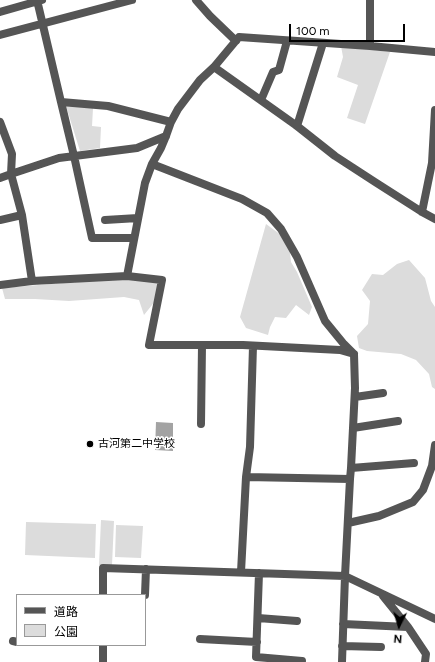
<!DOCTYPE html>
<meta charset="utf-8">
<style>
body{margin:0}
#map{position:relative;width:435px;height:662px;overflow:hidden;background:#fff;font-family:Figtree,"Noto Sans JP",sans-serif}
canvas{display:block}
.legend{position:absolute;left:16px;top:594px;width:130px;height:52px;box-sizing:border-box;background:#fff;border:1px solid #999;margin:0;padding:5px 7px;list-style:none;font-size:12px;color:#000}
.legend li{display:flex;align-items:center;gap:8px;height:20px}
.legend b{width:20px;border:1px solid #999}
.north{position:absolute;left:379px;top:606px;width:40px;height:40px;-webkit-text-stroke:3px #fff;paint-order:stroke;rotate:185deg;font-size:11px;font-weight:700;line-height:16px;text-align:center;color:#000}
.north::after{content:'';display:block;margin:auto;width:14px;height:18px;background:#000;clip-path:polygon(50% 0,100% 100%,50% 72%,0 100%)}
.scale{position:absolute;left:289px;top:24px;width:116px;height:18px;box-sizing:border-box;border:2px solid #000;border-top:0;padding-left:5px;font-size:12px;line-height:14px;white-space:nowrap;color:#000;-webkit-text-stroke:3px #fff;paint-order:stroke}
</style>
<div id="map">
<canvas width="435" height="662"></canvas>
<ul class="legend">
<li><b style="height:5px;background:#555"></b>道路</li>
<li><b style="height:11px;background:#dcdcdc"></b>公園</li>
</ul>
<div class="north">N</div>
<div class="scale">100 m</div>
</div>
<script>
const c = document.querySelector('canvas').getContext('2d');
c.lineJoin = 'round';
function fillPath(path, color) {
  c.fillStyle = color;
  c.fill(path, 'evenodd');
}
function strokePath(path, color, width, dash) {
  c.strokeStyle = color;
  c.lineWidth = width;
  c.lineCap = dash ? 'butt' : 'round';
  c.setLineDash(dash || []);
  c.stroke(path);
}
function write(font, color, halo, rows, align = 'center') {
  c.font = font + ' Figtree,"Noto Sans JP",sans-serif';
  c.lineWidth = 3;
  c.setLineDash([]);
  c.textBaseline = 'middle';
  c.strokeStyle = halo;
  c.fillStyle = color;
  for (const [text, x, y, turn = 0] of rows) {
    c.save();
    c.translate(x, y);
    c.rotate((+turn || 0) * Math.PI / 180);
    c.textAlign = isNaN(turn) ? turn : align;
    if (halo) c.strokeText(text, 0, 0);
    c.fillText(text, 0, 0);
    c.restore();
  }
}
const green = new Path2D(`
 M341,46l49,6 -25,72 -18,-6 11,-33 -21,-8 6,-20z
 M66,106l27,2 -1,18 9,1 -1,21 -20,3z
 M266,224l11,8 12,10 2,20 6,10 15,35 -3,8 -13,-10 -10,13 -11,-1 -5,10 -2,8 -22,-7 -6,-11z
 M409,260l16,18 6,23 4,6v82l-3,-2 -3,-13 -13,-14 -15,-6 -34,-3 -8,-3 -2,-12 11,-12 2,-23 -8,-11 10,-16 11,1 14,-11z
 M126,279l32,4 -2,17 -12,15 -5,-15 -15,-3 -55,4 -34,-2h-30l-3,-11 61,-5z
 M101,520l13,1 -2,44h-13z
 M26,522l70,2 -1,34 -70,-3z
 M116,525l27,1 -2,32 -26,-1z`);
const water = new Path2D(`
 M156,422l17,1v28l-18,-1z`);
const street = new Path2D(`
 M37,0l24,102
 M196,0l14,16 26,25
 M0,12l42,-12
 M0,35l132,-35
 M370,46v-46
 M214,67l83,59 38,30 40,26 47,30 13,7
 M261,100l12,-28 6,-2 8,-29
 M0,122l12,32 -1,20 -11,4
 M297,126l26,-83
 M152,164l90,35 25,14 14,16 16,28 28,64 18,22 11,11 1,34 -4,80 -1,11 -5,97 -3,86
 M422,212l10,-49 3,-53
 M22,215l10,66
 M0,220l22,-5 -11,-41 48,-16 78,-10 29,-12
 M105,220l33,-2
 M134,238h-42l-18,-82 -13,-54 47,4 63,16
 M127,276l18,-93 7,-19 9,-16 5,-12 5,-14 7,-13 22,-29 14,-13 25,-30 131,9 65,6
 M0,285l32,-4 95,-5 35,4 -13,65h94l97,5 14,4
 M355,397l28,-4
 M201,424l1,-79
 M353,428l45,-7
 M351,468l63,-5
 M246,477l4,-30 3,-101
 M348,523l31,-7 34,-14 10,-12 9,-24 3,-21
 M241,572l5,-95 104,2
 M259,573l-3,84 46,4
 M103,595v-27l242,8 90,43
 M145,595l1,-26
 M258,618l39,3
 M343,624l65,3 -25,-31
 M408,627l18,27 -1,8
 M200,639l57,3
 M13,641l4,1
 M342,646l39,1
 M103,662v-17`);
const markers = [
 [90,444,4,"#000"]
];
const poiNames = [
 ["古河第二中学校",98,444]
];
fillPath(green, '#dcdcdc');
fillPath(water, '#a3a3a3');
strokePath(street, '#555', 8);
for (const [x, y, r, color] of markers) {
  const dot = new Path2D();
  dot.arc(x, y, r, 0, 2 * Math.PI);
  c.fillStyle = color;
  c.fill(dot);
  strokePath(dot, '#fff', 1.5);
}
write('11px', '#000', '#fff', poiNames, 'left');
</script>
